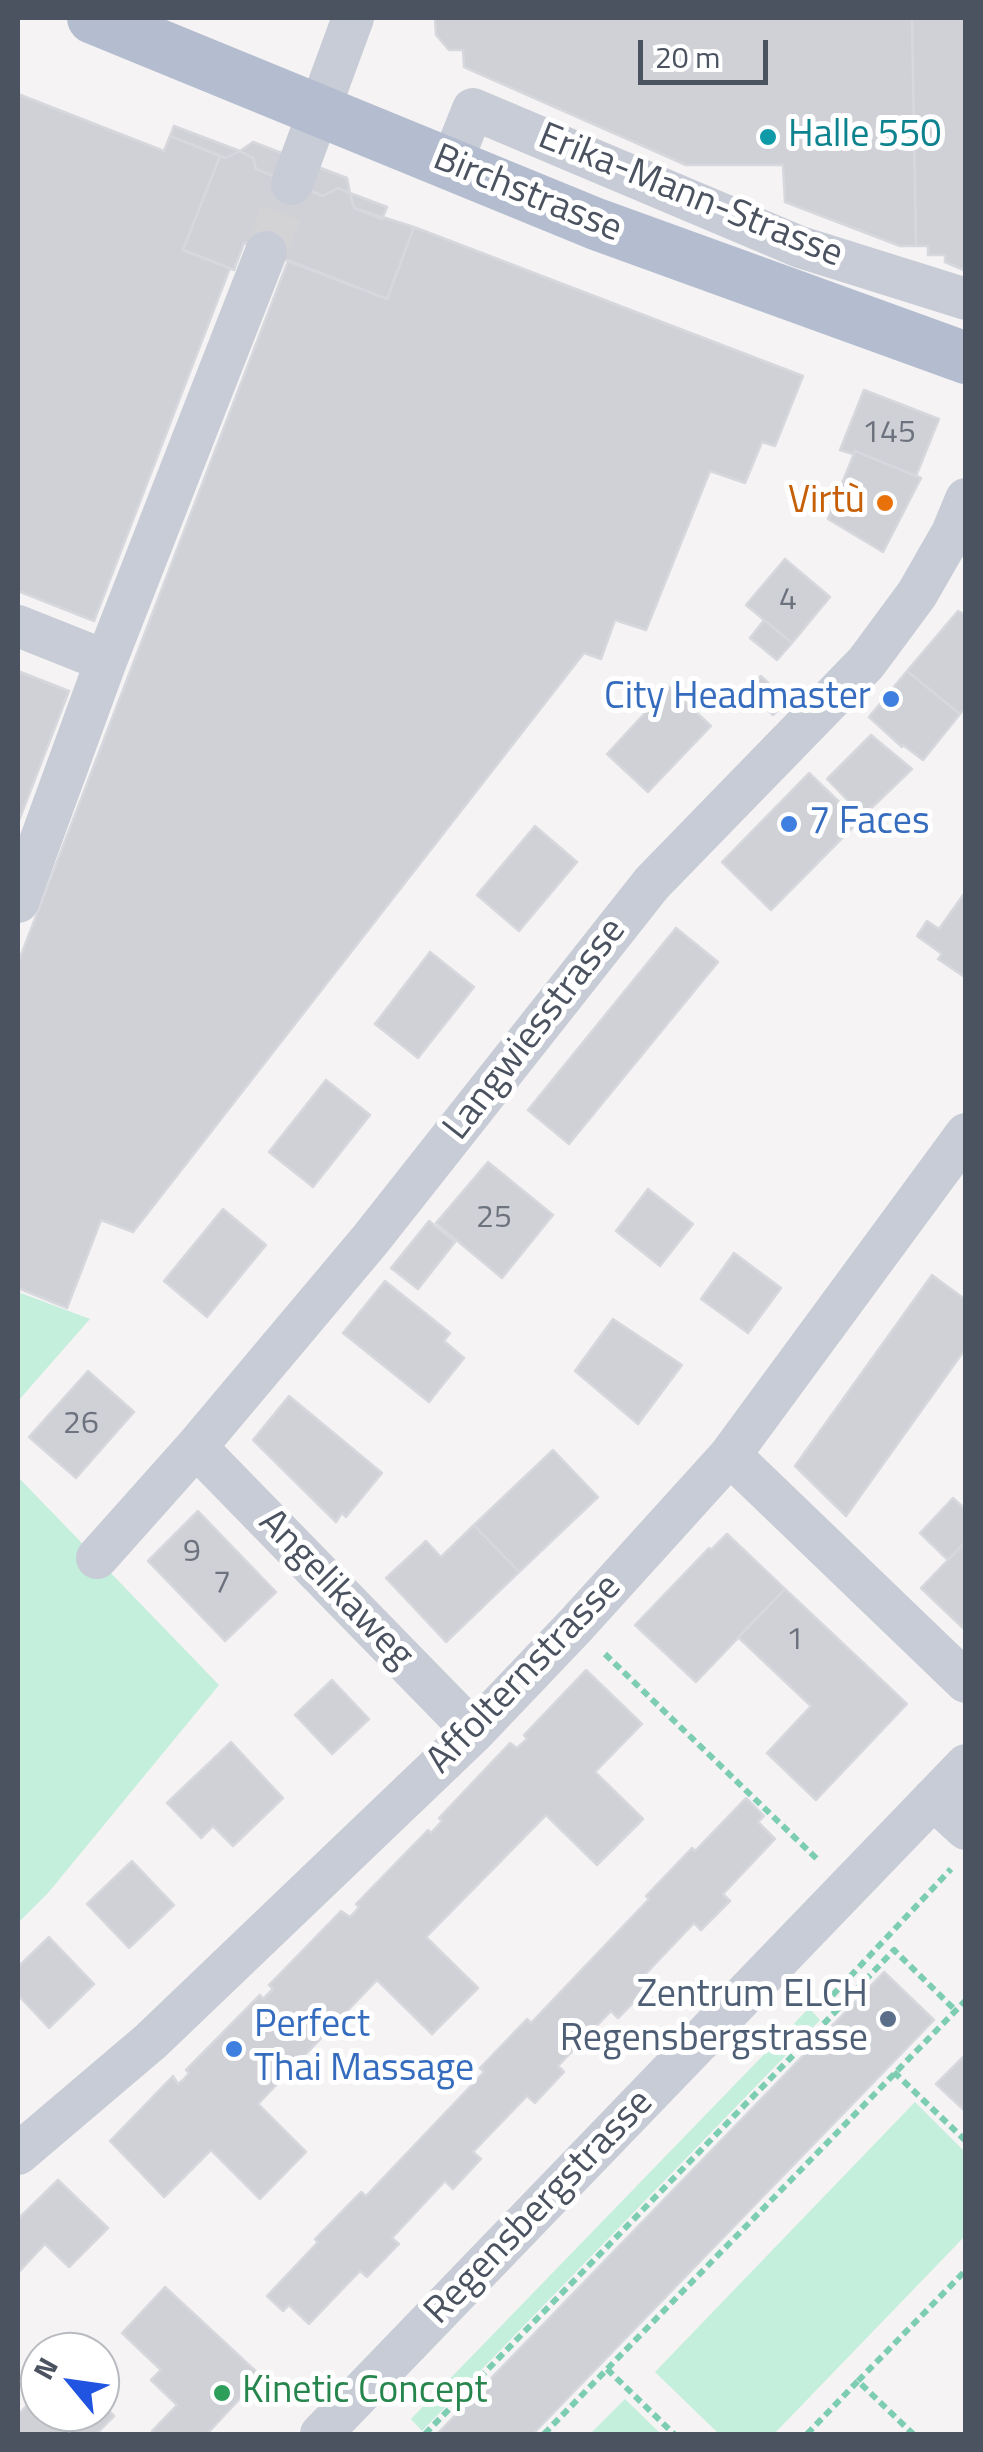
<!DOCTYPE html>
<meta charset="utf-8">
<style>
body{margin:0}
#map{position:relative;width:983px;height:2452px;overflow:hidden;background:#f5f3f3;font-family:"Titillium Web",sans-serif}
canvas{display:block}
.frame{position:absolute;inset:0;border:20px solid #4b5260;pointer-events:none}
.north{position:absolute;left:20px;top:2332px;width:100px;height:100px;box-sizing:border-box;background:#fff;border:2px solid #b7babf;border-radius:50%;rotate:299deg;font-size:28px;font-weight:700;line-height:40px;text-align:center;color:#4b5260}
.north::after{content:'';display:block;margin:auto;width:35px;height:45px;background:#2155e1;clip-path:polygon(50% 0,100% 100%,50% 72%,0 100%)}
.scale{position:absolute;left:638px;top:40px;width:130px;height:45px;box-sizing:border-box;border:5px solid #4b5260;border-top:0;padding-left:12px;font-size:30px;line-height:35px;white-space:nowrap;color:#4b5260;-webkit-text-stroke:8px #fff;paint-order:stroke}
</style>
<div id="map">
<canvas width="983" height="2452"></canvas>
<div class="frame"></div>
<div class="north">N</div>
<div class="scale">20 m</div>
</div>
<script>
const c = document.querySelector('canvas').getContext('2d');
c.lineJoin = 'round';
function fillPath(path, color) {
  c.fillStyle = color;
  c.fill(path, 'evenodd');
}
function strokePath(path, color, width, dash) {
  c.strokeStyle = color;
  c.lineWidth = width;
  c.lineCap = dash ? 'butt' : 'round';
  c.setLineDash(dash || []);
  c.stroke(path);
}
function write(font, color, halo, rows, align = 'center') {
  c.font = font + ' "Titillium Web",sans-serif';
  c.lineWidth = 10;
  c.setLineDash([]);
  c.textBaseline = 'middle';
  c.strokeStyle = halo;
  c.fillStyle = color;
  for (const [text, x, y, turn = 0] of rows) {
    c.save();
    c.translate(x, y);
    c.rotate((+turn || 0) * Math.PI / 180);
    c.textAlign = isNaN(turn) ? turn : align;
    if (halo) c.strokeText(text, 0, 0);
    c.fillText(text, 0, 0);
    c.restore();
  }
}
const green = new Path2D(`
 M18,1292l72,27 -72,82z
 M18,1477l201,208 -171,208 -30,30z
 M809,2008l11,12 -398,411 -11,-12z
 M915,2102l50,50v84l-191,198h-55l-64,-62z
 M625,2399l36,35h-71z`);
const building = new Path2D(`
 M435,18h477l4,228h-16l-115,-44 -2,-37h-97l-222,-98 -1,-17h-14l-13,-15z
 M912,18h54v253l-21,-9v-7h-17v-9h-12z
 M18,94l146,57 6,-15 50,20 -37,94 47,18 -136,353 -76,-30z
 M174,126l66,25 -14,7 -56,-22z
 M253,142l94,36 3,15 -12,-5 -15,8 -67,-27 -3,-11 -13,-7z
 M240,151l13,7 3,11 67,27 15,-8 12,5 4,15 60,19 -27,72 -143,-56 -10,27 -51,-20 37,-94 6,2z
 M350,193l37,14 -5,12 -28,-11z
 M414,227l389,149 -28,70 -13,-4 -17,41 -35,-12 -64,159 -31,-10 -14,39 -17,-6 -451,579 -32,-12 -34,88 -49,-20v-325l270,-702 99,38z
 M864,390l75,29 -23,57 -61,-25 -2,3 -13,-4z
 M855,451l66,27 -38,74 -55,-33z
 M785,559l45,38 -38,46 -46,-38z
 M958,611l8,4v92l-6,7 -53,-43z
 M764,620l28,23 -15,17 -27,-22z
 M18,671l51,20 -51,132z
 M907,671l53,43 -37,46 -20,-15 -1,2 -33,-30z
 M761,676l26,25 -14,14 -26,-26z
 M669,687l42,39 -63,66 -41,-38z
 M871,735l41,34 -49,47 -36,-37z
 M809,773l50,48 -88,89 -49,-48z
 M535,826l42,36 -58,69 -42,-36z
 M966,891v87l-28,-19 4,-5 -25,-18 10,-15 12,8z
 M676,928l42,34 -149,182 -41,-34z
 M430,952l44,35 -56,71 -43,-34z
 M326,1080l44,35 -57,72 -44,-35z
 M488,1162l65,53 -51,63 -66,-55z
 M648,1189l45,35 -33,42 -44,-35z
 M223,1209l43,36 -59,72 -43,-36z
 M429,1221l26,21 -37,47 -27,-21z
 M734,1253l47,35 -33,45 -47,-34z
 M932,1275l34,25v48l-120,168 -51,-50z
 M385,1281l65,52 -6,8 20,17 -35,44 -86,-69z
 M613,1319l69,46 -44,59 -63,-53z
 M88,1371l46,41 -58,66 -47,-41z
 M289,1396l93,77 -36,44 -4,-4 -6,9 -83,-82z
 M553,1450l45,47 -79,75 -45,-47z
 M953,1498l13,12v31l-18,19 -28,-27z
 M198,1511l78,81 -51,49 -77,-80z
 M474,1525l45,47 -73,70 -60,-64 40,-37 15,16z
 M727,1534l58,55 -89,93 -61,-57 74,-77 2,2z
 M966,1541v90l-45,-43z
 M785,1589l122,115 -91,96 -49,-47 44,-47 -73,-69z
 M586,1670l56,54 -47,48 48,47 -46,46 -51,-50 -120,122 52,51 -46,46 -55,-54 -119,124 48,48 -46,47 -49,-49 -47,47 -54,-56 63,-65 5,8 5,-4 6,-7 -3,-3 74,-75 3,4 10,-10 -4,-4 72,-74 9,6 5,-5 4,-5 -3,-3 72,-74 3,3 11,-12 -3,-3 71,-75 7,5 10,-9 -3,-4z
 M332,1680l37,39 -37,35 -37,-39z
 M231,1742l52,56 -50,48 -20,-20 -12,12 -34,-35z
 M746,1798l18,18 -6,6 17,17 -52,55 7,7 -29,29 -7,-7 -57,60 8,8 -27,27 -7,-7 -53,55 6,6 -29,31 -8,-7 -54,56 8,7 -28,30 -8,-8 -53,57 7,6 -32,33 -7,-6 -51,53 -20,-19 -6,6 -16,-15 51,-54 -3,-3 46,-47 5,4 118,-124 -4,-4 47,-49 4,4 118,-124 -3,-3 46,-48 3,3z
 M132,1861l42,44 -45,43 -42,-44z
 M49,1937l45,47 -45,44 -31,-33v-28z
 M884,1972l50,48 -401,414h-96z
 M966,2054v58l-30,-28z
 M58,2180l50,48 -39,39 -24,-23 -27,29v-54z
 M165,2287l96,89 -54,58h-51l-4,-3 25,-26 -26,-25 10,-10 -39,-37z
 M40,2391v21h60v-10l14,14 -18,18h-78v-19z`);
const minorTunnel = new Path2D(`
 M266,252l26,-68`);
const path = new Path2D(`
 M605,1654l212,205
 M838,2009l56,-59 61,60
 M894,2072l72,69
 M607,2369l67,65
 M858,2381l108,-111
 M425,2434l413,-425 -9,-10 122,-130
 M544,2434l422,-434
 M807,2434l51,-53 55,53`);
const minor = new Path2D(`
 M451,164l22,-55 327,138 166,52
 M292,184l61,-166
 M18,626l88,35
 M18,902l88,-241 160,-409
 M196,1447l278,285
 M730,1455l236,227
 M97,1558l99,-111 174,-207 282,-357 214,-220 51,-69 35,-61 14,-34
 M933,1799l33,30
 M18,2154l133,-113 323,-309 102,-107 154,-170 236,-321
 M321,2434l645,-669`);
const major = new Path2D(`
 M93,18l503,206 370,134`);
const markers = [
 [768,137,10,"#0f9aa8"],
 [885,503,10,"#e8710a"],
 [891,699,10,"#3f7fe0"],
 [789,824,10,"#3f7fe0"],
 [888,2019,10,"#5c6f8a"],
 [234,2049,10,"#3f7fe0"],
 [222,2393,10,"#2e9e5b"]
];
const numberNames = [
 ["145",889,434],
 ["4",788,601],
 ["25",494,1219],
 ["26",81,1425],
 ["9",192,1553],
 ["7",222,1585],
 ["1",795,1641]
];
const cultureNames = [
 ["Halle 550",788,137]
];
const streetNames = [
 ["Birchstrasse",527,195,22],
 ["Erika-Mann-Strasse",690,197,22],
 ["Langwiesstrasse",536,1030,-52],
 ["Angelikaweg",335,1590,46],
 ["Affolternstrasse",525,1675,-46],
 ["Regensbergstrasse",540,2208,-46]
];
const foodNames = [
 ["Virtù",865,503]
];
const shopNames = [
 ["City Headmaster",871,699,"right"],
 ["7 Faces",809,824],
 ["Perfect",254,2027],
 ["Thai Massage",254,2071]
];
const serviceNames = [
 ["Zentrum ELCH",868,1997],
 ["Regensbergstrasse",868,2041]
];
const leisureNames = [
 ["Kinetic Concept",242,2393]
];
fillPath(green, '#c4efdc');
fillPath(building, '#d0d1d7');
strokePath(building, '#d7d8de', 2.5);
strokePath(minorTunnel, '#d3d3d6', 42, [42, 21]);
strokePath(path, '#7dcdb2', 6, [8, 5]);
strokePath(minor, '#c7ccd6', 42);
strokePath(major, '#b4bdd0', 52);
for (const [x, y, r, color] of markers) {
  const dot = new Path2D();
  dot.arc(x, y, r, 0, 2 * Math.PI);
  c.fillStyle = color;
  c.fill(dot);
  strokePath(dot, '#fff', 4);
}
write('32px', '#6c727e', null, numberNames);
write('38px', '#0d838f', '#fff', cultureNames, 'left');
write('38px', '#4b5260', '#fff', streetNames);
write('38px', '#c56008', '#fff', foodNames, 'right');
write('38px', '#366cbe', '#fff', shopNames, 'left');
write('38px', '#4e5e75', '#fff', serviceNames, 'right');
write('38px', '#27864d', '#fff', leisureNames, 'left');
</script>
